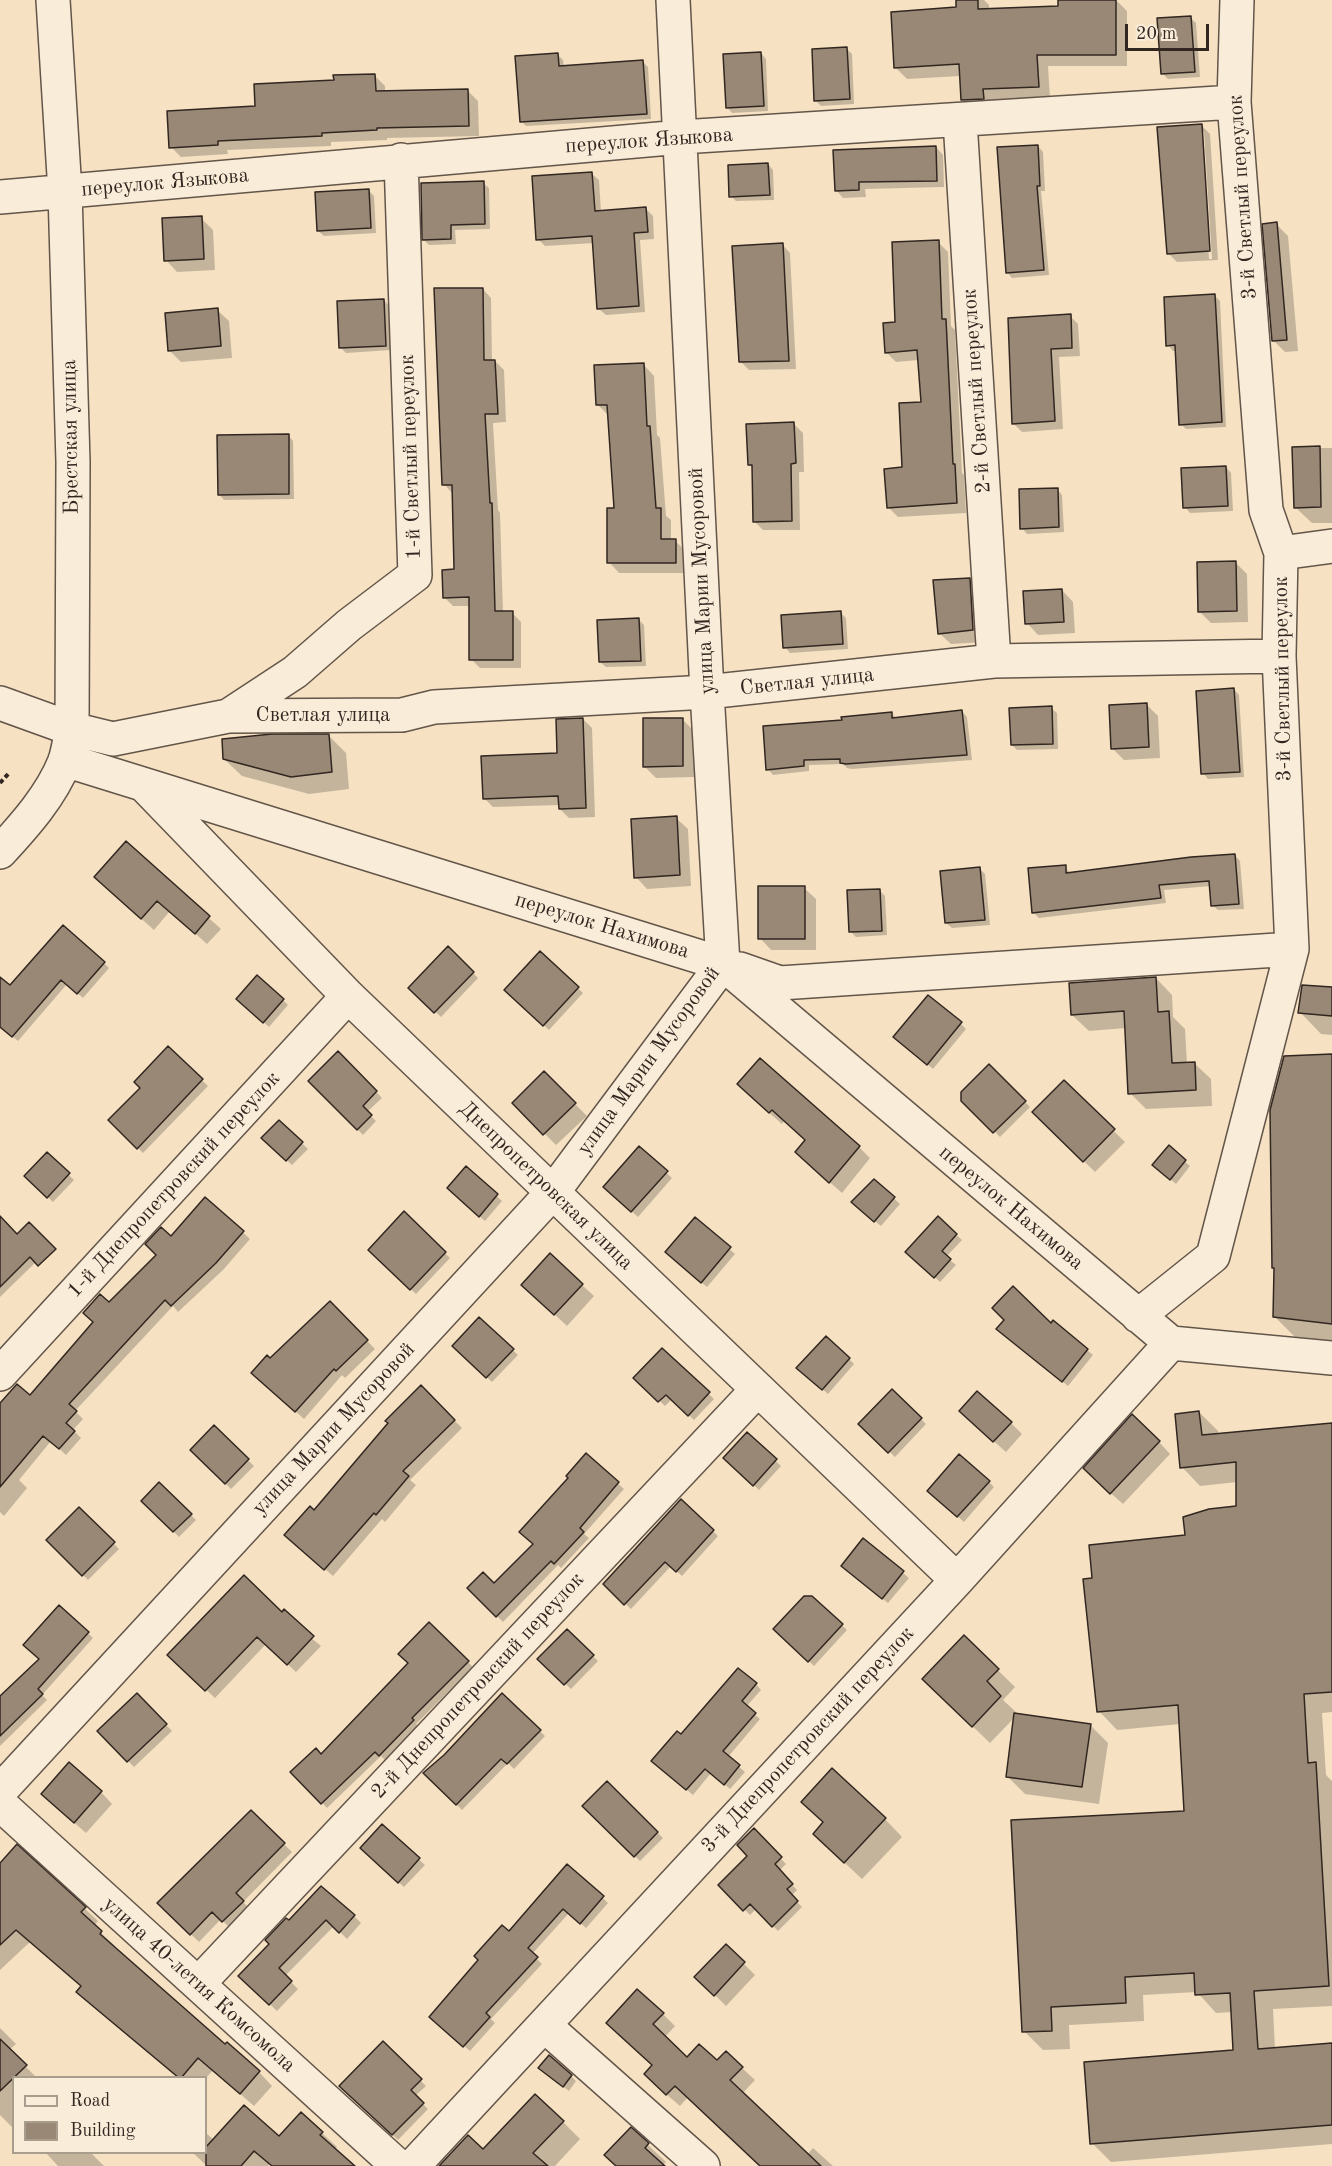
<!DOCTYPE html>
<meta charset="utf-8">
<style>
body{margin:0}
#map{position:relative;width:1332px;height:2166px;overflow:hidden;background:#f6e2c3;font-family:"Old Standard TT",serif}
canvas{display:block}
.legend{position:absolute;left:12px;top:2076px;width:195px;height:78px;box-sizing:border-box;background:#f9ecd8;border:2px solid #a99d8e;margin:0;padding:8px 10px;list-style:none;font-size:18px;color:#322620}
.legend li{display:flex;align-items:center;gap:12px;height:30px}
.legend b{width:30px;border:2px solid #a99d8e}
.scale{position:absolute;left:1125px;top:24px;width:84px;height:27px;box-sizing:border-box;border:3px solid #322620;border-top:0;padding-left:8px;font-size:18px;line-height:21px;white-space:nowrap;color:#322620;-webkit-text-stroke:4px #f9ecd8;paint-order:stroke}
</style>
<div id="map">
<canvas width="1332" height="2166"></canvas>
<ul class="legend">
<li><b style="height:8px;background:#f9ecd8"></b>Road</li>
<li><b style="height:16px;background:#988875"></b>Building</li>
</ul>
<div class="scale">20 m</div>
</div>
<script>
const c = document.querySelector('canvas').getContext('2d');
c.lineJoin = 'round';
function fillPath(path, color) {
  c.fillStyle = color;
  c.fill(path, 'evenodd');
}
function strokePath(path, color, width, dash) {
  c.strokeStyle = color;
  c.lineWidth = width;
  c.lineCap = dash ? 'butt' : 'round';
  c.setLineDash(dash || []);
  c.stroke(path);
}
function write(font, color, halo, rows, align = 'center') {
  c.font = font + ' "Old Standard TT",serif';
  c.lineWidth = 5;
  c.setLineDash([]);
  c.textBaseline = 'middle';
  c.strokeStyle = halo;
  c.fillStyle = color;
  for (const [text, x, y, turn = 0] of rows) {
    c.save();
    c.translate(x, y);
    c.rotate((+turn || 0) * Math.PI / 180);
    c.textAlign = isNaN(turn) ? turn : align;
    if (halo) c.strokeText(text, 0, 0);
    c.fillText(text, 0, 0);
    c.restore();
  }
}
const shadow = new Path2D(`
 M957,0h27l5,5v5l71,-3 -1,-7h57l11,11v55h-79l2,32 -56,2v10l-20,1 -11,-11 -2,-24 -54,3 -11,-11 62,-59z
 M1191,18l5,5 4,54 -32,2 -5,-5z
 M847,49l5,5 2,50 -33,2 -5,-5z
 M761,53l5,6 2,52 -36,2 -5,-6z
 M558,55l5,5 1,7 79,-5 5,5 3,52 -125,7 -5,-5z
 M375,76l10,10v6l83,-1 10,10 1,35 -92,2v2l-56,2v4l-104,4 1,4 -47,3 -10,-10 86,-40z
 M1201,125l9,9 8,126 -41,2 -9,-9zM1201,132h3l8,127h-3z
 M1038,146l5,6 2,39h-4l8,84 -37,3 -5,-6z
 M936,147l7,8 1,32 -79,2 1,8 -23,1 -7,-8z
 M768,164l5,6 1,30 -38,1 -5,-5z
 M592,174l7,6 2,32 45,-3 7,7 1,23 -14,1 5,72 -39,3 -7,-6 -5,-66 -49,3 -7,-7z
 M483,183l6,5 1,41 -35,1 1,14 -27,1 -5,-5z
 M369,191l5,5 2,37 -52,3 -6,-5z
 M201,218l12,12 2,40 -38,2 -11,-12z
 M1276,224l12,12 10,115 -13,1 -12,-12z
 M938,242l10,10 3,74 4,4 7,143 2,2 2,38 -68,4 -10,-10 15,-38 19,-66 -3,-43 -23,2 -10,-10 11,-29z
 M782,244l8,9 6,116 -47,1 -8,-8z
 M483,289l8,9 1,63h3l9,9 2,52 -13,1 5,87 2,3 3,100h9l9,9v46h-41l-9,-9v-53h-18l-8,-8 11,-27 -4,-78 -8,-9z
 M1215,296l5,5 6,126 -40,2 -5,-5 -4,-73h-4l-5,-6z
 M384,300l5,6 2,44 -45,3 -6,-6z
 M217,310l12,11 3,37 -51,4 -11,-11z
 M1070,316l8,8 2,32 -21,1 4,72 -41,3 -8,-8 -4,-105z
 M644,365l10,11 3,59 3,3 6,78 5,4v21h4l11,10v22h-67l-10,-11 7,-52 -7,-94 -11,-11z
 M794,424l9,9 1,39h-5l1,58h-37l-9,-9 -1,-53 -4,-3z
 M288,435l5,6 1,58 -70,1 -5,-6z
 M1294,448h38v75h-20l-17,-16z
 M1226,467l5,6 2,38 -43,2 -5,-6z
 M1057,489l5,6 2,37 -37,2 -5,-6z
 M1235,562l12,12 1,48 -37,1 -11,-11z
 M969,579l12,12 3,51 -33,2 -12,-11z
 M1062,590l11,12 2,31 -37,2 -11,-12z
 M840,612l6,6 2,31 -58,4 -5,-6z
 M639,620l5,5 2,41 -40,1 -6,-5z
 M1234,689l5,6 5,82 -36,2 -5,-6z
 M1146,704l12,12 2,42 -36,2 -12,-12z
 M1051,708l6,5 1,36 -41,1 -5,-5z
 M962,711l5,6 5,43 -120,9 -5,-1 -4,-4 -34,1v6l-36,4 -5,-6 75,-47 48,-9 6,6z
 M583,719l9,9 3,89 -26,1 -9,-9v-4l-67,2 -9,-9 74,-44z
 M682,719l12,12v46l-38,1 -12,-12z
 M329,736l17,17 3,36 -40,5 -67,-18 -18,-17z
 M676,818l12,11 3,57 -44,3 -11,-12z
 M126,844l95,85 -14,15 -37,-33 -16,19 -46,-41z
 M1235,855l5,6 4,48 -26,1 -6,-5 -1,-19 -47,4 2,13 -127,15 -6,-6 32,-45 6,7z
 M980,869l5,5 5,51 -38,3 -6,-5z
 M804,888l12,11v51h-45l-11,-12z
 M879,890l6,6 2,39 -31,2 -6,-6z
 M448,948l30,30 -37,39 -31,-29z
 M540,953l43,40 -34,37 -43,-40z
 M104,963l5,5 -26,30 -16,-14 -49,57 -18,-15v-36z
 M1156,978l16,17 1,22 12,12 2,35 7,-1 17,16 1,27 -66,3 -16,-16 -4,-65 -37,3 -17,-16z
 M1332,989v46l-11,-1 -21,-22z
 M283,1000l5,5 -19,22 -26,-23z
 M961,1024l5,5 -33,40 -32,-27z
 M168,1048l40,38 -65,67 -33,-33 32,-32z
 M338,1053l44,45 -15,14 9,9 -13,14 -53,-54z
 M1332,1055v288l-36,-5 -22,-22 2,-46 -2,-2z
 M989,1066l41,41 -30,30 -37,-37z
 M544,1073l43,43 -31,29 -42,-42z
 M1064,1082l61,60 -30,30 -61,-60z
 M750,1096l109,51 11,11 -28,35 -34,-30 -1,-22 -23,-20 -2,3z
 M280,1122l28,27 -16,16 -29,-27z
 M639,1148l33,30 -34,39 -28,-25z
 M1169,1148l21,18 -14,18 -16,-14z
 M47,1154l27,26 -21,22 -27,-26z
 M466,1168l36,33 -17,20 -31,-27z
 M875,1181l25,23 -19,22 -23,-18z
 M206,1199l44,40 -27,31 -45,42 -5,-6 -98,105 8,8 -10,11 8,8 -15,17 -15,-14 -32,39 8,8 -23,28 -4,-4v-106l30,-9 79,-93 50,-49z
 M404,1214l46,44 -34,36 -46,-44z
 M938,1218l24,22 -16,17 10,8 -16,17 -33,-31z
 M695,1219l40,35 -28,33 -35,-30z
 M0,1229l36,33 -36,35z
 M582,1285l12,11 -27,30 -32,-30z
 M330,1303l45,46 -30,29 -3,-3 -38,44 -43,-38 9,-21z
 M479,1319l39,36 -26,27 -38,-36z
 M1053,1322l40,33 -25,31 -65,-52 49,-9z
 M662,1350l52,49 -20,21 -22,-21 -7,7 -30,-28z
 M849,1359l5,5 -26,30 -24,-21z
 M421,1388l41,40 -52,52 6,5 -31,37 -3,-3 -49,57 -39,-34 20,-30z
 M892,1391l34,33 -31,33 -35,-33z
 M1199,1412l19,19v4l114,-11v288l-10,1 4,62 6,6v225l-59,3 2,40 57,-5v100l-221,18 -19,-19 143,-91 -2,-40 -17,1 -19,-21 -54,3 1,26 -75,4 1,24 -27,1 -19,-19 162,-219 -5,-88 -64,6 -18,-19 -5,-131 92,-43 51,-30v-25l-37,4 -18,-19z
 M972,1422l39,1 11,11 -16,18z
 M214,1428l40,38 -23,23 -39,-39z
 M747,1434l34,32 -22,24 -34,-32z
 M1159,1442l11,12 -47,50 -27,-24z
 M586,1455l38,34 -40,45 5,4 -28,30 -3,-3 -55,57 -34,-34 25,-3 41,-41 35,-66z
 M989,1482l5,5 -30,35 -30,-26z
 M159,1484l37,36 -17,17 -36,-36z
 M681,1501l37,35 -36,40 -11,-10 -40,43 -26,-25z
 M79,1509l40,40 -31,31 -40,-40z
 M863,1540l46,38 -21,25 -40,-32z
 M812,1597l35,33 -33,36 -39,-37z
 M59,1607l34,31 -51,57 5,5 -47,46v-47l40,-40z
 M282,1614l39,32 -25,26 -30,-28 -51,54 -46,-43z
 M429,1625l44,42 -57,57 2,2 -33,34 -4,-4 -54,52 -34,-36 28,-16 89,-93z
 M567,1631l31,30 -27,28 -32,-30z
 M964,1637l51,50 -12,13 15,14 72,11 18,18 -9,61 -74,-10 -18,-18 9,-60 -26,27 -49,-47z
 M756,1684l5,6 -15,17 14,12 -32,38 17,15 -15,17 -19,-16 -18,22 -34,-29 22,-29z
 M137,1695l35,36 -38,36 -35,-36z
 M503,1695l42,41 -31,33 -6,-6 -46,47 -37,-37 20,-17z
 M607,1783l56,55 -23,23 -56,-55z
 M101,1792l11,12 -26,29 -32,-28z
 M251,1812l41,40 -49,50 8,8 -20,19 -10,-10 -22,23 -40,-39z
 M885,1819l17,18 -40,42 -30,-28 -8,-28z
 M382,1826l43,39 -21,22 -37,-33z
 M754,1831l32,33 -7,7 18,19 -6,6 11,11 -24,24 -22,-22 -6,6 -30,-30 29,-29z
 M0,1865l84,43 14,13 -4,5 21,20 -2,2 112,98 2,-2 32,28 13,14 -18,20 -41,-36 -7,8h-28l-87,-73 -9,-18 -52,-45 -30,28z
 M568,1866l40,37 -22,25 -17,-15 -37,41 10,10 -51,55 4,4 -25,28 -34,-29z
 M354,1916l7,7 -14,16 -13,-13 -49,50 13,13 -21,22 -37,-35 49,-53z
 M726,1946l29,29 -29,31 -29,-29z
 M663,2014l12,12 -10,11 22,22 55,9 13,12 -13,14 65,61 6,-7 20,18h-71l-74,-69 -8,9 -22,-19 -4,-21 -34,-30z
 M0,2028l16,16 -7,6 28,28h-23v51l-14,-14z
 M383,2043l43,43 -11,10 13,13 -30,31 -56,-54z
 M546,2074l25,2 5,5 -7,10z
 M563,2122l17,17 -25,27h-109z
 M631,2129l35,33 -4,4h-45z
 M206,2133l8,7 65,-1 43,-6 15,14 -3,3 18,16h-80l-2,-2 -2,2h-61l-15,-14h14z
 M45,2152h45l14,14h-46z`);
const building = new Path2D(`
 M956,0h22v9l80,-3v-6h58v55h-79l2,32 -56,2 1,10 -23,1 -2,-36 -65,4 -3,-56 65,-5z
 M1191,16l4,56 -34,2 -4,-56z
 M847,47l3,52 -36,2 -2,-52z
 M761,52l3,54 -38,2 -3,-54z
 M558,53l1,13 84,-6 4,54 -127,8 -5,-66z
 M375,74l1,17 92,-2 1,37 -92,2v2l-55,3v3l-104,5v4l-49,3 -2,-37 88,-5 -1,-22 80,-4 -1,-5z
 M1202,124l8,127 -43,3 -10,-127z
 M1038,145l2,41h-3l7,84 -38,3 -9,-126z
 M936,146l1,35 -78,1v8l-24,1 -2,-41z
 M768,163l2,32 -41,2 -1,-32z
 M592,172l3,39 51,-4 2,25 -14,1 5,73 -42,3 -5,-73 -56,4 -4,-64z
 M484,181l1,43 -34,1v14l-29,1 -1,-57z
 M369,189l2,39 -54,3 -2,-39z
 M202,216l2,43 -40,2 -2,-43z
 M1277,222l10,118 -15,1 -10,-117z
 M939,240l3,79h4l7,145h2l2,39 -70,5 -3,-39 18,-2 -3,-64 22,-1 -4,-52 -32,3 -2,-30 12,-1 -3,-80z
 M783,243l6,118 -50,1 -7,-116z
 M434,288h49l1,72h11l3,54h-13l5,89h2l3,108h18v49h-44v-63l-26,1 -1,-28 12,-1 -2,-84h-10z
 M1215,294l7,128 -43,3 -4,-80 -9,1 -2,-49z
 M384,299l2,47 -47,2 -2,-47z
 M218,308l3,38 -53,5 -3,-38z
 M1071,314l1,34 -21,1 4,72 -43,3 -4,-106z
 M644,363l3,63h3l6,82h5v31h15v24h-69v-55h7l-7,-103h-11l-2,-40z
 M794,422l2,41 -5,1 1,57 -39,1 -1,-57h-4l-2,-41z
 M289,434v60l-71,1 -1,-60z
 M1320,446l1,61 -27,1 -2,-61z
 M1226,466l2,40 -45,2 -2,-40z
 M1058,488l1,39 -39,2 -1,-40z
 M1236,561l1,50 -39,1 -1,-50z
 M970,578l3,52 -35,4 -5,-54z
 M1062,589l2,33 -39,2 -2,-33z
 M841,611l2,33 -60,4 -2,-33z
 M639,618l2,43 -42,1 -2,-42z
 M1234,688l6,84 -39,2 -5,-83z
 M1147,703l2,44 -38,2 -2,-44z
 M1052,706l1,38 -42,1 -2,-37z
 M962,710l5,45 -121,9 -6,-1v-4l-36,1v6l-38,4 -3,-44 79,-6 -1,-3 51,-5v6z
 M583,718l3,90 -27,1 -1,-13 -75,3 -2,-43 76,-3 -1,-34z
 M643,718h40v48l-40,1z
 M272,734h57l3,38 -41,5 -68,-18 -1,-20z
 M677,816l3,59 -46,3 -3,-59z
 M126,841l84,75 -15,18 -38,-33 -16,18 -47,-42z
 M1235,854l4,50 -28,2 -2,-25 -50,4 2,13 -129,15 -4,-45 38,-3v8l125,-16z
 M980,867l5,53 -40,3 -5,-52z
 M758,886h47v53h-47z
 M880,889l2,42 -33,1 -2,-42z
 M63,925l42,37 -28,32 -16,-14 -49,57 -12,-10v-50l10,8z
 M448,946l26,26 -40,41 -26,-25z
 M540,951l39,36 -36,39 -39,-36z
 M257,975l27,24 -21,24 -27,-24z
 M1156,977l2,35 11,-1 3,52 23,-1 1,28 -68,4 -4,-83 -53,4 -2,-32z
 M1302,985l30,2v29l-34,-3z
 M928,995l34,27 -35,43 -34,-28z
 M168,1046l35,33 -66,70 -29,-29 32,-32 -6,-6z
 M338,1051l39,40 -14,15 9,9 -15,15 -49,-49z
 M1332,1054v270l-59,-7 1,-49h-2l-2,-158 14,-54z
 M760,1058l100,88 -31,37 -34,-31 10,-12 -33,-30 -3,3 -32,-29z
 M989,1064l37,37 -33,32 -32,-32v-9z
 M544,1071l32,32 -33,32 -31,-32z
 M1064,1080l51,49 -32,33 -51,-50z
 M279,1120l24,22 -17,19 -25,-23z
 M1169,1145l17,15 -16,20 -18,-15z
 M639,1146l29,25 -37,41 -28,-25z
 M47,1152l23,21 -23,25 -23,-22z
 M466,1166l32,28 -19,23 -32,-29z
 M874,1179l21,18 -21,25 -23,-20z
 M205,1197l39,34 -28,32 -45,43 -6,-6 -96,104 8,7 -11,12 9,8 -16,18 -16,-13 -43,51v-84l17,-19 13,11 63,-73 -10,-9 17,-19 9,8 47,-47 -11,-11 16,-17 10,9z
 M404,1211l42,41 -36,38 -42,-40z
 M0,1216l17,18 12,-12 27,27 -18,17 -8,-9 -30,30z
 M938,1216l19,18 -15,17 9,8 -17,19 -29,-26z
 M695,1217l36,30 -30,36 -36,-31z
 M550,1253l33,31 -29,31 -33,-30z
 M1013,1286l38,37 2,-3 35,29 -26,33 -66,-53 8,-9 -12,-12z
 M330,1301l38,39 -32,31 -2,-2 -39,43 -44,-39 16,-18 3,3z
 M479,1317l35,32 -28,29 -34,-32z
 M826,1336l24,22 -28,32 -26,-22z
 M662,1348l48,44 -22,24 -22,-21 -8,7 -25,-24z
 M421,1385l34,35 -52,51 6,5 -33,39 -2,-2 -50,57 -40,-35 26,-29 4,4 74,-87 -3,-2z
 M892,1389l30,29 -34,35 -30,-29z
 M977,1391l35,31 -19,20 -34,-31z
 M1199,1411l3,24 130,-12v269l-28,2 4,69 8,-1 13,224 -75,5 4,58 74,-6v82l-242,19 -6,-82 149,-12 -3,-57 -35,2 -1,-22 -69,4 1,26 -75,4 1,24 -30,1 -11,-212 173,-9 -6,-106 -81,7 -14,-133 9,-1 -3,-33 96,-10 -2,-18 26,-8 27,-3v-44l-56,6 -5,-54z
 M1132,1414l28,27 -50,53 -27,-26z
 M214,1425l35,34 -24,25 -35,-34z
 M747,1432l30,27 -24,27 -30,-28z
 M586,1453l33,29 -39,46 4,4 -30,32 -3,-3 -55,56 -29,-29 16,-16 11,11 39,-39 -14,-12 49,-54 -2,-2z
 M959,1454l31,27 -33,36 -30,-26z
 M159,1482l33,32 -19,18 -32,-31z
 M681,1499l33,31 -38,42 -11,-10 -41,43 -21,-21z
 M79,1507l36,35 -33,34 -36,-36z
 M863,1538l41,33 -22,28 -41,-33z
 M244,1575l38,37 2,-3 30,27 -27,29 -30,-28 -52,54 -38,-36z
 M804,1596h8l31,28 -35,38 -35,-33z
 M59,1605l30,27 -51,57 5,5 -43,42v-40l39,-37 -16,-14z
 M429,1622l40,39 -57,57 2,2 -35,36 -4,-4 -54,52 -31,-32 26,-24 5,6 87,-91 -10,-9z
 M567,1629l27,26 -30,30 -27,-26z
 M964,1635l35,34 -12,12 14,15 -29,31 -50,-48z
 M738,1668l19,15 -15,18 14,12 -33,38 17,14 -16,20 -19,-16 -19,21 -35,-29 26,-30 4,3z
 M137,1693l30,31 -40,38 -30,-31z
 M502,1693l39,37 -34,34 -6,-5 -45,46 -33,-32 21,-18z
 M1014,1713l77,11 -9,63 -76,-10z
 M69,1762l33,29 -28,32 -33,-29z
 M832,1768l54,50 -42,45 -31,-29 10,-12 -22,-20z
 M607,1781l51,51 -24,25 -52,-51z
 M251,1810l34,33 -49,50 8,8 -22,21 -10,-10 -22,23 -33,-32z
 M382,1824l38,34 -22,25 -38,-35z
 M754,1828l28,29 -7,7 18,20 -6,5 11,12 -26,26 -22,-23 -7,7 -25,-26 29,-29 -10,-11z
 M17,1844l69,63 -5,5 21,19 -2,3 125,110 2,-2 33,29 -20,23 -42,-36 -17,20h-2l-103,-86 5,-6 -65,-56 -16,15v-82z
 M567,1864l37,32 -24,28 -17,-15 -35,39 10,9 -52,56 4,4 -27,30 -34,-30 49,-57 -4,-4 28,-31 7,6z
 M321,1886l34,29 -16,18 -13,-13 -47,48 13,13 -23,24 -31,-29 31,-32 -4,-4 21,-22 3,2z
 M726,1944l19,18 -31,34 -20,-19z
 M637,1989l27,24 -11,11 34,33 12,-13 18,16 9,-9 17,16 -13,13 91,86h-61l-85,-80 -9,9 -22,-21 8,-9 -46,-42z
 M0,2039l27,26 -27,26z
 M383,2041l39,38 -11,11 13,13 -32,32 -53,-49z
 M549,2055l23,20 -9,12 -25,-19z
 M535,2094l29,27 -31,32 15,13h-109l29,-31 15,14z
 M244,2105l35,31 22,-24 22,20 -3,3 35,31h-83l-18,-15 -13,15h-35v-19z
 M631,2127l18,16 -4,5 20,18h-49l-12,-11z`);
const path = new Path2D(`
 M0,783l10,-11`);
const minor = new Path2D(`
 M960,121l34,540
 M0,197l681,-60 553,-35
 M1281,553l51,-7
 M0,703l72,26 41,10 115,-23 67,-44 54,-47 66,-50 -14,-415
 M228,716l174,-1 32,-8 273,-15 287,-31 285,-5
 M65,760l658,204 448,379
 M145,786l203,210 609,584
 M0,852c25,-27 51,-56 65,-91 3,-10 5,-22 7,-32l1,-267 -8,-270 -12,-192
 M740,969l40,14 512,-34
 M1138,1316l75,-60 79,-307 -13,-293 2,-103 -15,-43 -32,-408 3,-102
 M1171,1343l161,15
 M0,1374l348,-378
 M0,1791l553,-599 170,-228 -16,-272 -34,-692
 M0,1804l398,362
 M198,1984l560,-595
 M544,2025l159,141
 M413,2166l544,-586 214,-237`);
const streetNames = [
 ["переулок Языкова",649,141,-4],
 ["переулок Языкова",165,183,-5],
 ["3-й Светлый переулок",1243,197,-94],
 ["2-й Светлый переулок",977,391,-94],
 ["Брестская улица",71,437,-91],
 ["1-й Светлый переулок",411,457,-92],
 ["улица Марии Мусоровой",702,581,-93],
 ["3-й Светлый переулок",1283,679,-91],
 ["Светлая улица",807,682,-6],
 ["Светлая улица",323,715],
 ["переулок Нахимова",602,926,17],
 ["улица Марии Мусоровой",649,1061,-54],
 ["1-й Днепропетровский переулок",174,1185,-47],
 ["Днепропетровская улица",546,1186,44],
 ["переулок Нахимова",1011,1208,40],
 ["улица Марии Мусоровой",334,1429,-47],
 ["2-й Днепропетровский переулок",478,1686,-47],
 ["3-й Днепропетровский переулок",808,1740,-47],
 ["улица 40-летия Комсомола",199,1985,42]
];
fillPath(shadow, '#0003');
fillPath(building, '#988875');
strokePath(building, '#322620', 1.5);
strokePath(minor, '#635549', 36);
strokePath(path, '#322620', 4, [4.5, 3]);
strokePath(minor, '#f9ecd8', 33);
write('21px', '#322620', '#f9ecd8', streetNames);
</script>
